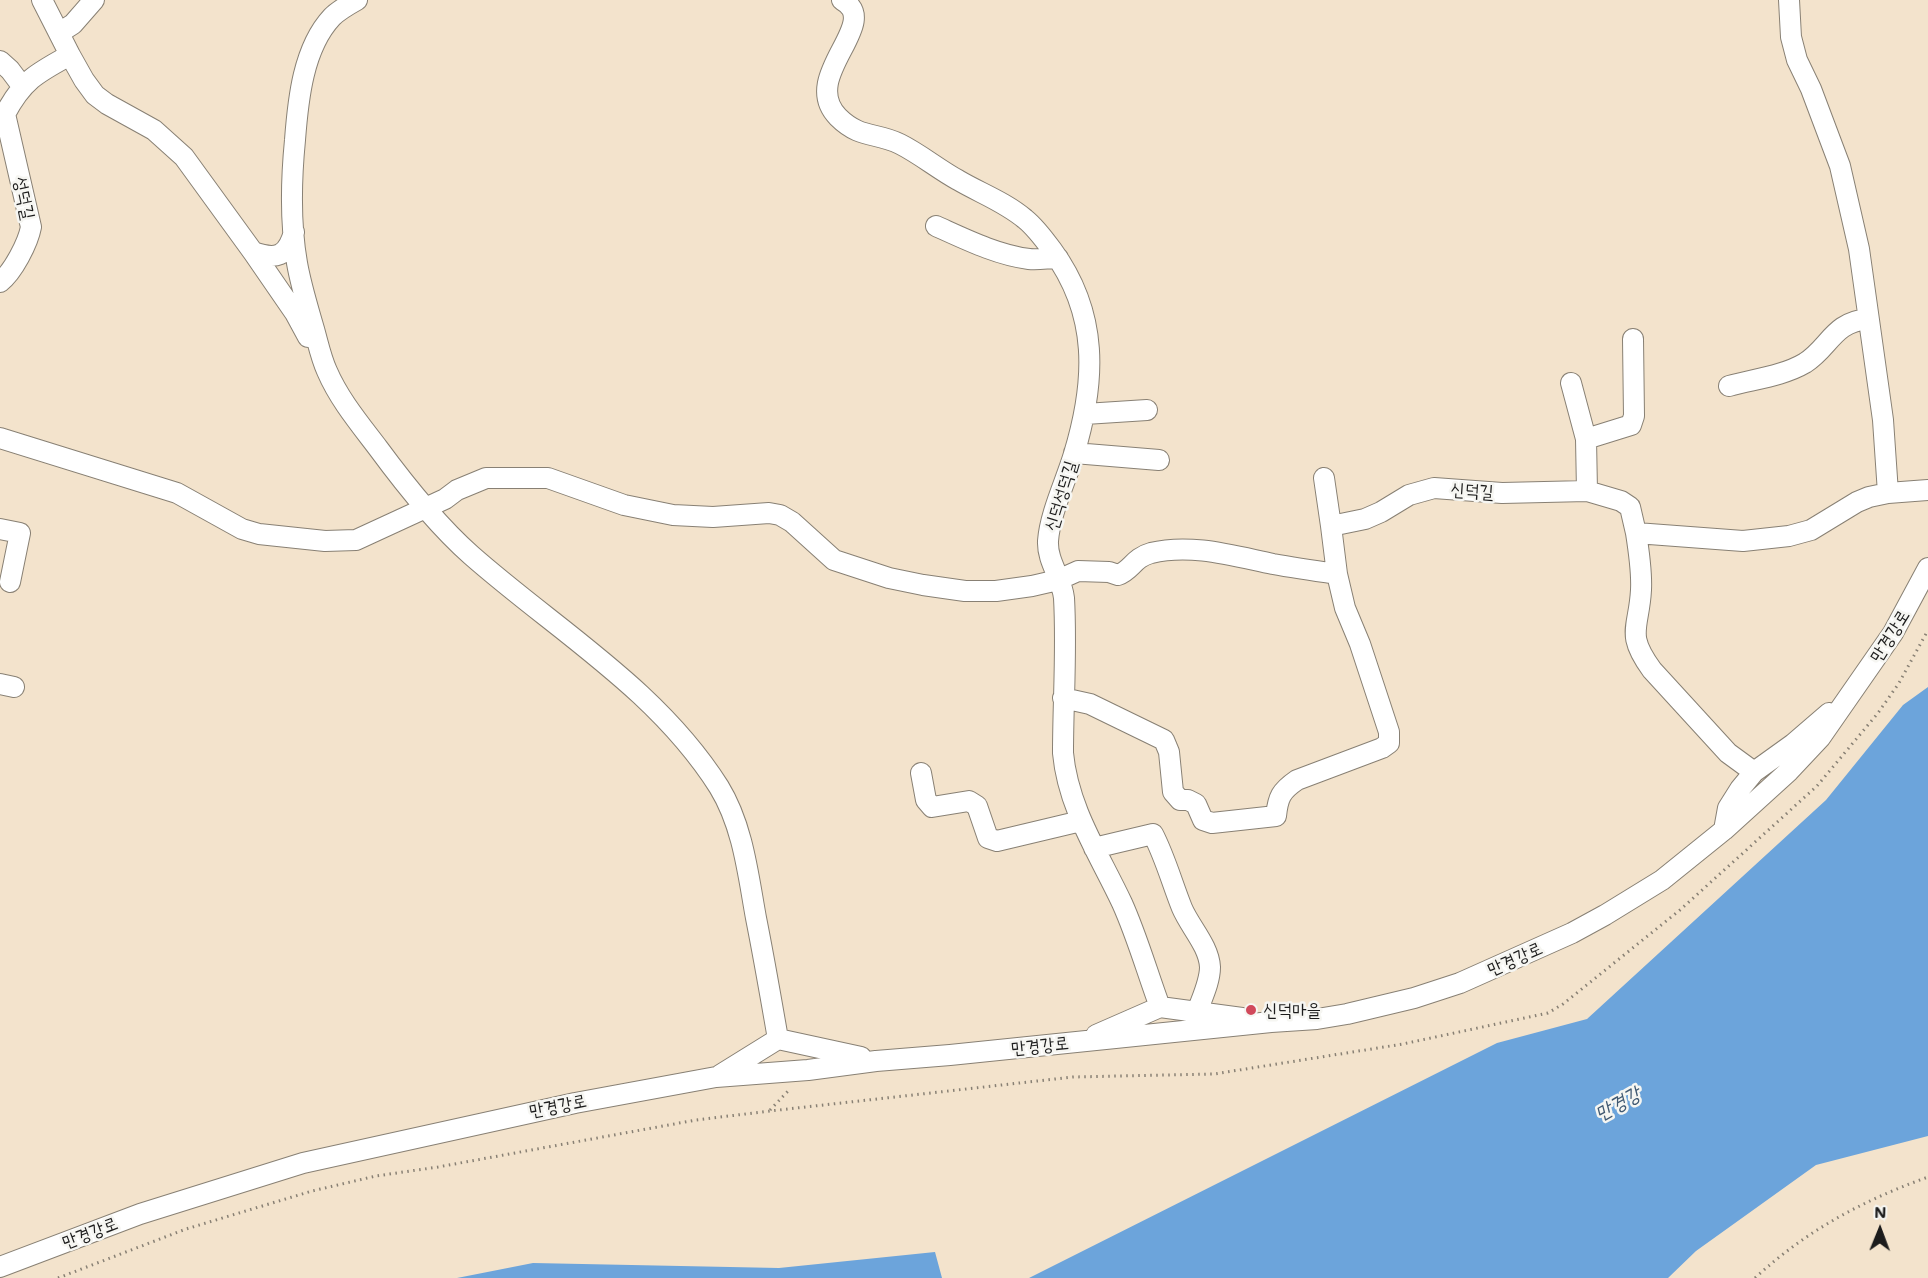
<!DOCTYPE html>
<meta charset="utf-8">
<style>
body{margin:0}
#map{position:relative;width:1928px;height:1278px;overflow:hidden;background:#f3e3cc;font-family:Mali,sans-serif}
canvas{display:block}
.north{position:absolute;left:1850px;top:1200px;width:60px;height:60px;-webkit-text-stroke:4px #f6f6f2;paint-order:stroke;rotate:1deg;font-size:16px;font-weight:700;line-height:24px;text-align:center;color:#1c1c1c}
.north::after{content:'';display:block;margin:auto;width:21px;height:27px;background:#1c1c1c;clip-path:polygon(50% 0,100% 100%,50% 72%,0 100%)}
</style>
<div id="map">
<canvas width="1928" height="1278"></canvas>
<div class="north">N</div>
</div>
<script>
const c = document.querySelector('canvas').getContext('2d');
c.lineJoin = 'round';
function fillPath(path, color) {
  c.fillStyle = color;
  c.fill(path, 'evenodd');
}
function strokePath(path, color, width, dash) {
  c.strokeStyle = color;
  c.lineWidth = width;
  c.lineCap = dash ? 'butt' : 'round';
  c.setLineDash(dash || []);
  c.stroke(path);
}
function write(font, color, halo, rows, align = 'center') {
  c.font = font + ' Mali,"Poor Story",sans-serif';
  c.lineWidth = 5;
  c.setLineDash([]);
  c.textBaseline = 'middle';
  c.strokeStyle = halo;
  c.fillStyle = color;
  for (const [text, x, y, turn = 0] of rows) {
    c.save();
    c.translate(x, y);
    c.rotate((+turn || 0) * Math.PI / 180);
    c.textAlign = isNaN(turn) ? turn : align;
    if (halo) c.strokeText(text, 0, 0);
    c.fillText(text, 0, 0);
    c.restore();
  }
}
const water = new Path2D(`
 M1928,687v449l-112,29 -120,86 -28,27h-639l468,-235 90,-24 239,-219 77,-95z
 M935,1252l7,26h-485l76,-15 246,5z`);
const path = new Path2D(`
 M770,1110l20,-21
 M58,1278l128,-49 126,-38 64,-15 62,-9 258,-47 74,-9 303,-34 141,-3 189,-30 145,-31 15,-9 117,-94 137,-124 61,-73 21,-30 29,-53
 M1755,1278c52,-48 107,-77 173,-101`);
const minor = new Path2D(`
 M357,0c-9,5 -18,10 -25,17 -29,31 -34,83 -37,123 -4,41 -5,83 2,123 4,23 11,45 17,66 4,14 7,29 13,42 12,28 32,52 51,77 28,38 58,76 93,107 85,75 186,134 248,232 24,39 29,87 37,131 8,40 15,81 22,121
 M842,0c42,23 -44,76 -4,117 22,22 38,15 62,27 20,10 38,25 58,36 22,13 47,22 67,39 10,8 19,20 27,31 47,64 44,131 22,204 -8,27 -24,59 -26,87 -1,21 14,37 16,57 3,51 -1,104 -1,155 5,55 36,101 59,150 15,33 25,69 38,104l82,11
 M1789,0l2,37 6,23 14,29 29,77 19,83 24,171 5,73
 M59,33l14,-9 21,-24
 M70,55l14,25 11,15 12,9 47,26 30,27 69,95 42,61 13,24
 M0,61l10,9 12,16
 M936,226c29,13 61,29 93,33 9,1 20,-1 29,-1
 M253,252c23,8 34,5 41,-20
 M0,282c13,-10 28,-39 31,-55l-26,-113c18,-34 32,-41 65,-59l-28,-55
 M1571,383l15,56 1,52
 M1729,386c25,-7 54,-10 76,-23 25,-16 28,-41 63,-44
 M1085,414l62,-4
 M0,438l177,55 65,36 17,5 66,7 31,-1 89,-41 12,-9 29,-12h62l76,27 49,10 40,2 56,-4 11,2 12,7 42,38 55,18 34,7 42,6h31l36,-5 26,-6 20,-9 31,1 9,3c14,-5 15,-17 33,-22 40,-10 83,3 122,11 22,4 43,7 64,10l-6,-48 34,-7 16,-7 28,-17 25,-7 68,5 85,-2 34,10 9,6 6,26 107,8 46,-5 22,-6 46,-28 12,-5 19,-4 40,-3
 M1586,439l45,-14 3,-9 -1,-77
 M1074,453l85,7
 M1324,478l7,48
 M0,529l20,4 -10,49
 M1636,533c3,19 6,38 5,57 -2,39 -16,43 11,80l76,83 26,19
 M0,684l14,3
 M1063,698l27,6 74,36 5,12 4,40 7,8h8l8,4 7,16 9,3 64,-7c2,-19 5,-25 21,-36l85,-32 7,-5v-11l-29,-88 -15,-36 -8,-34
 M921,773l5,27 6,7 37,-6 8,5 11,32 9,3 84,-20
 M1724,830l4,-22 12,-19 14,-17 39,-28 36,-31
 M1094,848l59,-14c12,23 19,49 29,74 8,19 27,38 28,59 0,15 -8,31 -13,45
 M1096,1035l64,-28
 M720,1075l58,-36 83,18
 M0,1267l140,-53 163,-51 272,-60 141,-26 92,-7 68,-9 74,-6 321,-33 46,-3 30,-5 67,-16 46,-15 112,-50 33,-18 57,-35 62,-50 65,-59 31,-33 73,-105 35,-65`);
const markers = [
 [1251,1010,6,"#d1495b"]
];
const streetNames = [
 ["성덕길",24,198,78],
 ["신덕길",1472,491,4],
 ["신덕성덕길",1061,496,-73],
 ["만경강로",1890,636,-58],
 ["만경강로",1515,959,-24],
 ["만경강로",1040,1046,-6],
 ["만경강로",558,1106,-11],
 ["만경강로",90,1233,-21]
];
const poiNames = [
 ["신덕마을",1263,1010]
];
const waterNames = [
 ["만경강",1618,1104,-29]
];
fillPath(water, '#6ca4db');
strokePath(minor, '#888074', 22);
strokePath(path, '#888074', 3, [1.5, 4.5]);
strokePath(minor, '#fff', 20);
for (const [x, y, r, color] of markers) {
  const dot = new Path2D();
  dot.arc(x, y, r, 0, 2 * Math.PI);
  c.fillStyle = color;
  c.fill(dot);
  strokePath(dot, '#f6f6f2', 2);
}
write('18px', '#1c1c1c', '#f6f6f2', streetNames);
write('18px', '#1c1c1c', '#f6f6f2', poiNames, 'left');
write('italic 20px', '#405972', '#f6f6f2', waterNames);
</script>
